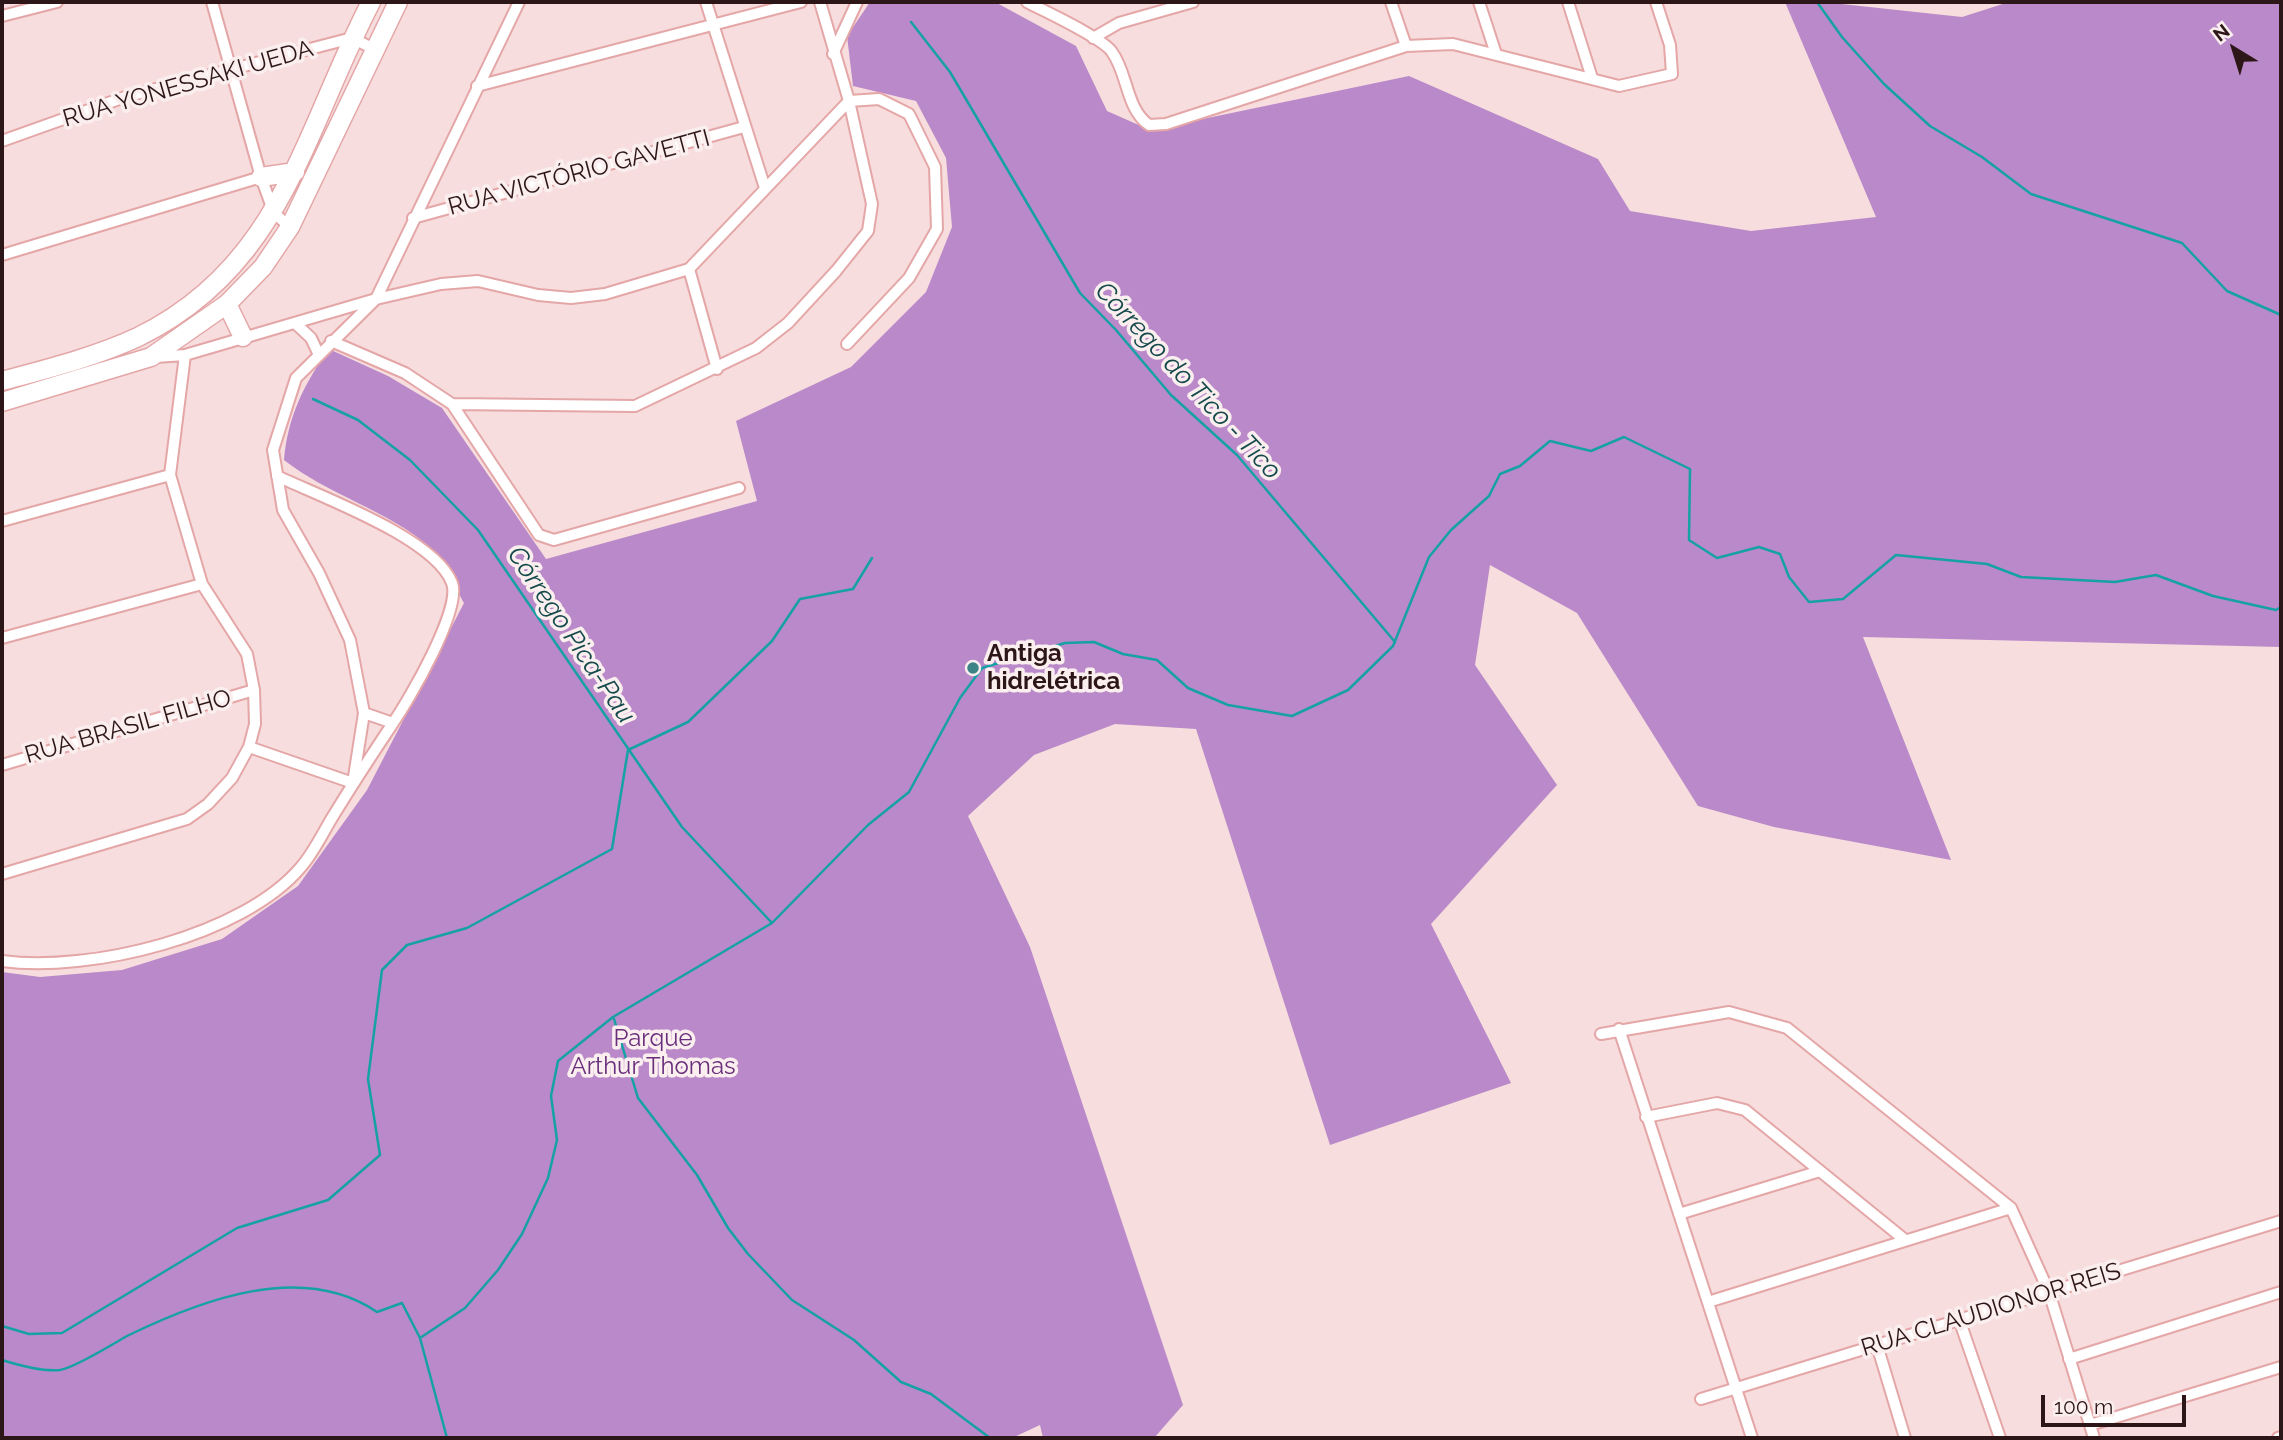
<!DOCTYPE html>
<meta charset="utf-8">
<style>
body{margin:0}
#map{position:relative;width:2283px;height:1440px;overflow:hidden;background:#f7dddd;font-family:Raleway,sans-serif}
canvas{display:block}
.frame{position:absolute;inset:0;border:4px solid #2d1618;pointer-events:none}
.north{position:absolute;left:2199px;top:14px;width:70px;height:70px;-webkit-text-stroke:5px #fbeeee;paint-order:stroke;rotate:322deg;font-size:19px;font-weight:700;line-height:28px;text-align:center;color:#2d1618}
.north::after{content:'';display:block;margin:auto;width:24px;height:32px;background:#2d1618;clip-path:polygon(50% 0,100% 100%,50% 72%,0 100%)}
.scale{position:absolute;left:2041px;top:1395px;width:145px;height:32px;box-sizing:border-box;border:4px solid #2d1618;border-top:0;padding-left:9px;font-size:21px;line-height:24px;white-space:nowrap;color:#2d1618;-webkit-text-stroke:5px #fbeeee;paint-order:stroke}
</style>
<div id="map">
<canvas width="2283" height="1440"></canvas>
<div class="frame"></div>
<div class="north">N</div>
<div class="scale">100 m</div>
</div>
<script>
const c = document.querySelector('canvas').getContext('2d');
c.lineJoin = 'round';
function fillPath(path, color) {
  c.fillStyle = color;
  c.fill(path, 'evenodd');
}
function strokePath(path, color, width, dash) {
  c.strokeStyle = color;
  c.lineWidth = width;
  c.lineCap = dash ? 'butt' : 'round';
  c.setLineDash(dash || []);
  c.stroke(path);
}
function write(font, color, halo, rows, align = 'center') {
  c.font = font + ' Raleway,sans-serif';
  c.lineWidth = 7;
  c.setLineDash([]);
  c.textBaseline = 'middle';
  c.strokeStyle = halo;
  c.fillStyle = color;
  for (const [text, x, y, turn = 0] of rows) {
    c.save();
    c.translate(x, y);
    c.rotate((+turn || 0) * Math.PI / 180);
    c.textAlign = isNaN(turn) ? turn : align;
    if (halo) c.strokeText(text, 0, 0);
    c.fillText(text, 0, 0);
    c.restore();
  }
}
const forest = new Path2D(`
 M870,2h125l81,44 31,65 43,19 259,-54 189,83 32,52 121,20 125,-14 -91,-215h38l139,15 47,-15h272v645l-418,-10 88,223 -177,-33 -76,-21 -121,-193 -87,-48 -15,100 82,120 -126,139 80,159 -181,62 -134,-416 -81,-5 -81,31 -66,61 62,131 153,458 -29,33h-111l-3,-13 -28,13h-1010v-466l38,5 82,-7 100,-31 76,-53 69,-96 97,-187c-9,-16 -19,-43 -33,-55 -43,-38 -103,-53 -147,-88 4,-44 20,-76 45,-111l59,27 54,32 104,151 211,-58 -21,-80 115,-54 75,-75 26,-65 -6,-69 -30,-57 -63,-15 -6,-50z`);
const stream = new Path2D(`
 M1817,2l25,35 42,47 46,42 52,31 49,37 151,49 45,48 54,24
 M911,22l39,50 130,221 36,37 55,65 66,60 158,187
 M313,399l45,21 52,40 68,70 204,297 90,96
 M614,1019l24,79 59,77 31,53 20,26 44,46 62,40 47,42 30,12 59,44
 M2,1326l27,8 33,-1 175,-105 91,-28 52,-45 -12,-76 14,-109 25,-25 60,-17 145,-79 16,-99 60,-28 84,-81 28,-42 53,-10 19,-31
 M420,1338l27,100
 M2,1360c16,5 41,12 58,10 14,-2 53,-26 67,-34 74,-36 175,-75 250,-24l25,-9 18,35 45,-30 33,-38 24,-36 26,-56 9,-38 -6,-44 7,-35 55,-44 159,-94 96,-98 41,-33 51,-94 22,-30 83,-25 29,-1 29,12 34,6 31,28 40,17 64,11 56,-26 45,-44 36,-89 22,-27 38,-34 11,-22 20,-8 30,-25 41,10 33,-14 66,32 -1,71 28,18 42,-11 21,7 9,23 20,25 34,-3 53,-44 91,9 34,13 94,5 41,-7 57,21 63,14 5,-3`);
const street = new Path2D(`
 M212,2l49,175
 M706,2l59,186
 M1027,2c17,9 76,36 85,50 16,22 14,57 37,73l17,-1 240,-78 47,-2 166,42 53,-12 -2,-29 -14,-43
 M1391,2l15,44
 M1479,2l17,52
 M1568,2l24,76
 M2,16l55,-14
 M1093,38l26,-15 74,-21
 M833,54l24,-52
 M477,86l324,-84
 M2,141l123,-44 227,-59 22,11
 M413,218l331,-91
 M2,255l259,-78 13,36 16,14
 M689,269l28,100
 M296,324l15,14 7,15
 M331,341l74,32 47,31 87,131 15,5 185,-52
 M847,344l62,-66 28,-49 -2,-62 -26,-53 -30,-15 -30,2
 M155,357l30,-2 191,-56 65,-15 37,-3 60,14 33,3 34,-4 84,-25 160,-168
 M452,404l183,2 121,-58 32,-25 48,-52 32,-40 4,-27 -23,-103 -29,-99
 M277,476c44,21 158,62 175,107 10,26 -43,117 -59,140l-29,-10
 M2,521l168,-46
 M2,638l200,-54
 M249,747l104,36
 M2,765l252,-75
 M353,783l11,-70 -14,-73 -31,-67 -36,-63 -10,-60 23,-72 80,-79 143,-297
 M2,874l185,-55 21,-15 24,-26 17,-31 6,-23 -1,-34 -7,-36 -45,-70 -32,-109 15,-120
 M2,961c87,12 241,-25 299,-94 14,-16 23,-37 34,-54 19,-31 38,-60 58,-90
 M1619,1029l133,409
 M1601,1034l128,-22 58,16 224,180 38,84 45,146
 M1646,1117l71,-14 28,7 160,130
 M1679,1214l141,-43
 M1708,1302l303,-94
 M1959,1319l41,119
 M1877,1345l28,93
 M2069,1359l212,-67
 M1701,1399l580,-178
 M2090,1425l191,-58
 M2278,1438l3,-1`);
const primary = new Path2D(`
 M261,177l34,-5
 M227,304l16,33
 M2,381c45,-12 93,-24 136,-44 144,-70 166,-206 233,-335
 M2,402l149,-45 76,-53 36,-37 27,-40 108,-225`);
const markers = [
 [973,668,7,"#3c8486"]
];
const streetNames = [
 ["RUA YONESSAKI UEDA",188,84,-16],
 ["RUA VICTÓRIO GAVETTI",579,173,-15],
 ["RUA BRASIL FILHO",128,727,-16],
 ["RUA CLAUDIONOR REIS",1991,1310,-17]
];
const poiNames = [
 ["Antiga",987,654],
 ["hidrelétrica",987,682]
];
const parkNames = [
 ["Parque",653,1039],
 ["Arthur Thomas",653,1067]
];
const waterNames = [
 ["Córrego do Tico - Tico",1188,381,47],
 ["Córrego Pica-Pau",571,635,56]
];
fillPath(forest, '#b989ca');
strokePath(stream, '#16a1a4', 2.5);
strokePath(street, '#e4a6a7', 14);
strokePath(primary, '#e4a6a7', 21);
strokePath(street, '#fff', 10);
strokePath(primary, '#fff', 18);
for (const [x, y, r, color] of markers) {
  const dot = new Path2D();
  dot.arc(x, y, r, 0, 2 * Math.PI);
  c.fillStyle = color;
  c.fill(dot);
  strokePath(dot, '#fbeeee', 2.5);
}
write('24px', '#2d1618', '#fbeeee', streetNames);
write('bold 24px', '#2d1618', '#fbeeee', poiNames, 'left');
write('24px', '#692e7c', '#fbeeee', parkNames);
write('italic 26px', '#13494a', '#fbeeee', waterNames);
</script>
